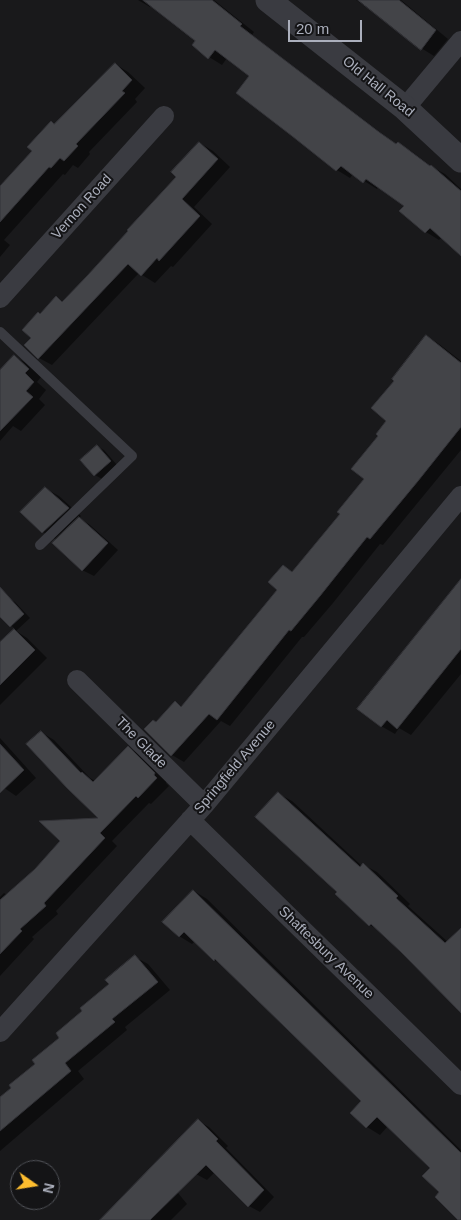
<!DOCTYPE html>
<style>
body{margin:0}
#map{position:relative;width:461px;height:1220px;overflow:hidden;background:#19191b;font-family:Arial,sans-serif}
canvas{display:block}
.north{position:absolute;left:10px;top:1160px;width:50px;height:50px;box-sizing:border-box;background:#141416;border:1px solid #505258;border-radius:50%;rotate:103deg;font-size:14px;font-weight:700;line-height:20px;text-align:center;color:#abafbc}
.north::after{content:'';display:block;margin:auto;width:18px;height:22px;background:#fdbd2f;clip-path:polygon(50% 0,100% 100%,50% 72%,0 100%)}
.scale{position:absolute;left:288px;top:20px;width:74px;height:22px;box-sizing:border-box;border:2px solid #abafbc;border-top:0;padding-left:6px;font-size:15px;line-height:18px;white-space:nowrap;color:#abafbc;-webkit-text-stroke:4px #141416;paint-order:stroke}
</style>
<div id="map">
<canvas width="461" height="1220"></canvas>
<div class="north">N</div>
<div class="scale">20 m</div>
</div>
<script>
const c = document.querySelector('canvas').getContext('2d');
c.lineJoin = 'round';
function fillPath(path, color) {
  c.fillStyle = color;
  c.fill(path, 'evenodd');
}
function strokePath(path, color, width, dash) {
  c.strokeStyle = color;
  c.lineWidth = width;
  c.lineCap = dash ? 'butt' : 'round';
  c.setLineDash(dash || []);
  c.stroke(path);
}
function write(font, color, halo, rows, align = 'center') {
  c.font = font + ' Arial,sans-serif';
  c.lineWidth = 4;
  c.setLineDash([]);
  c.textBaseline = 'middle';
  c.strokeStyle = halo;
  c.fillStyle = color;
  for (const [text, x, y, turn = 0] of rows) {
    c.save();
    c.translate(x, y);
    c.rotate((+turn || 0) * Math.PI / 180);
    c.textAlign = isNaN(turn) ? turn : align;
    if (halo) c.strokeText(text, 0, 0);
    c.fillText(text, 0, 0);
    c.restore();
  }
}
const shadow = new Path2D(`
 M138,0h76l40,32 -2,3 145,110 14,6 21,16 13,7 16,15v66l-19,-18 -3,3 -13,-8 -25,-21 5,-5 -27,-20 -2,3 -24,-15 -3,4 -13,-8 -44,-35 -43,-59 -23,-18 -5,7 -13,-8 -12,-16 -45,-36 -2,2z
 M356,0h45l47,39 -14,17 -13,-8 -37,-29z
 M115,64l13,8 17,16 -10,11 2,3 -48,50 1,2 -12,14 -5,-3 -8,10 -2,-1 -59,66 6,5 -10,12v-69l55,-63z
 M200,143l13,8 17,16 -36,40 18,17 -39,43 -2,-1 -16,17 -16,-10 -87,92 -13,-7 -7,-20 9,-23 15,-17 7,4 115,-125z
 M427,336l12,8 22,17v89l-78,95 -3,-1 -47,59 -29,34h-2l-72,89 -9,-5 -37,41 -12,-7 -15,-32 18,-20 7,4 97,-117 4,-24 10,6 49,-58 23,-35 15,-43 8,-15 8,-40z
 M15,357l13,7 13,13 -4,5 9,8 -7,9 6,6 -24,26 -8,-5 -13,15v-70z
 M97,446l7,4 13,15 -15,14 -7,-4 -13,-15z
 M46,489l13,7 22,20 -2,2 11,7 28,25 -24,26 -12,-6 -25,-30 -14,-8 -22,-20z
 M461,582v92l-50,61 -12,-7 -4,6 -14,-8z
 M9,598l6,4 15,16 -14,13 11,7 20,20 -47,47v-61l15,-15 -15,-14v-9z
 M41,732l13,8 36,38 5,3 33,-33 13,7 26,26 -1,2 3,3 -18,18 -2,-1 -37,38 5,5 -61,65 2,3 -26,23 2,2 -34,37v-79l4,-4 3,2 94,-75z
 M0,738l36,40 -20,18 -16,-11z
 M279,794l13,7 70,65 2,-1 13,7 33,32 -2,2 40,36 13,1v68l-79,-79 -12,-7 -34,-31 2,-2z
 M194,891l13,8 254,251v68l-20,-26 -10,-24 -43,-42 -8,9 -13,-8 -4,-26 -142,-138 -7,-3 -19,-19 -3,3 -13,-8z
 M135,957l13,7 22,26 -45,37 2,3 -49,41 6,8 -84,72v-53l37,-34z
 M198,1121l11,6 19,19 -2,2 48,49 -14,15 -11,-6 -34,-34 -8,8 -11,-6z
 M165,1177l22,27 -16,16h-70z`);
const building = new Path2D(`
 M143,0h69l30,24 -2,2 139,106 17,12 2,-2 32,24 1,-1 30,26v65l-31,-28 -5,5 -26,-22 5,-5 -38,-27 -3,4 -22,-17 -5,5 -44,-35 -56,-43 13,-17 -34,-26 -7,9 -16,-14 3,-4z
 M358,0h41l37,30 -15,20z
 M115,63l17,17 -10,11 3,2 -49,51 2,2 -14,15 -4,-3 -9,10 -2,-1 -49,55v-36l32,-35 -5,-4 24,-26 3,3z
 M199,142l19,17 -36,40 18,17 -41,45 -2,-3 -16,18 -13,-12 -90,95 -14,-14 7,-7 -9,-8 16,-18 2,2 16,-18 6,6 25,-26 41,-45 -1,-1 49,-53 -5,-5z
 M426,335l35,28v64l-43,54 -48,58 -3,-2 -47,59 -29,35 -2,-1 -72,90 -8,-6 -38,42 -27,-27 9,-9 3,2 19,-21 6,6 96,-117 -9,-8 15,-17 9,7 48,-58 -3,-2 27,-33 -13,-10 27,-33 -2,-2 10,-13 -15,-13 23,-27 -2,-2z
 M14,355l15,14 -4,4 9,9 -8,9 7,6 -33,34v-61z
 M97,445l14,16 -17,15 -14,-16z
 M45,487l24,21 -27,25 -22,-21z
 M79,517l29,26 -26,28 -30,-28z
 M461,579v70l-64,80 -10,-9 -6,7 -24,-18z
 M0,587l24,27 -14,13 -10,-10z
 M14,629l21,21 -35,35v-43z
 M41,731l40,42 1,-1 11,10 35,-36 27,27 -1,2 3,3 -19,20 -2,-2 -36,37 5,5 -61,65 2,3 -26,23 2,2 -22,23v-54l35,-31 25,-28 -21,-20 59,-3 -31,-30 -41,-44z
 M0,744l24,26 -24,23z
 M278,792l82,75 3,-4 35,33 -2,2 49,45 16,-15v85l-60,-61 -30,-28 -2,2 -34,-32 2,-2 -82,-75z
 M193,890l268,263v67h-3l-23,-23 4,-5 -17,-16 8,-8 -53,-51 -11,11 -16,-15 11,-12 -146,-142 -1,2 -30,-29 -5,5 -17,-15z
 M135,955l23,27 -46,37 3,3 -50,41 6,8 -71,60v-34l11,-9 -2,-3 26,-21 -3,-4 27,-22 -3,-5 26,-22 -2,-3 29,-24 -4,-4z
 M198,1119l20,20 -2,2 48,49 -16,17 -42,-42 -56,55h-50z`);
const service = new Path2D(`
 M0,332l132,124 -92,89`);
const minor = new Path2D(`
 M405,108l56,-67
 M0,298l164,-182
 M77,680l127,125
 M190,820l271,265
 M0,1032l204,-227 257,-309`);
const tertiary = new Path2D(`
 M268,0l137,108 56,52`);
const streetNames = [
 ["Old Hall Road",378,87,39],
 ["Vernon Road",82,207,-48],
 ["The Glade",141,743,45],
 ["Springfield Avenue",235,767,-50],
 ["Shaftesbury Avenue",326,953,44]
];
fillPath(shadow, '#0007');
fillPath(building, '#434448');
strokePath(building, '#333338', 1);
strokePath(service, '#3a3b41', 10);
strokePath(minor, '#3a3b41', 20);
strokePath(tertiary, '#3a3b41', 25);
write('14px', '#abafbc', '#141416', streetNames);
</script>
